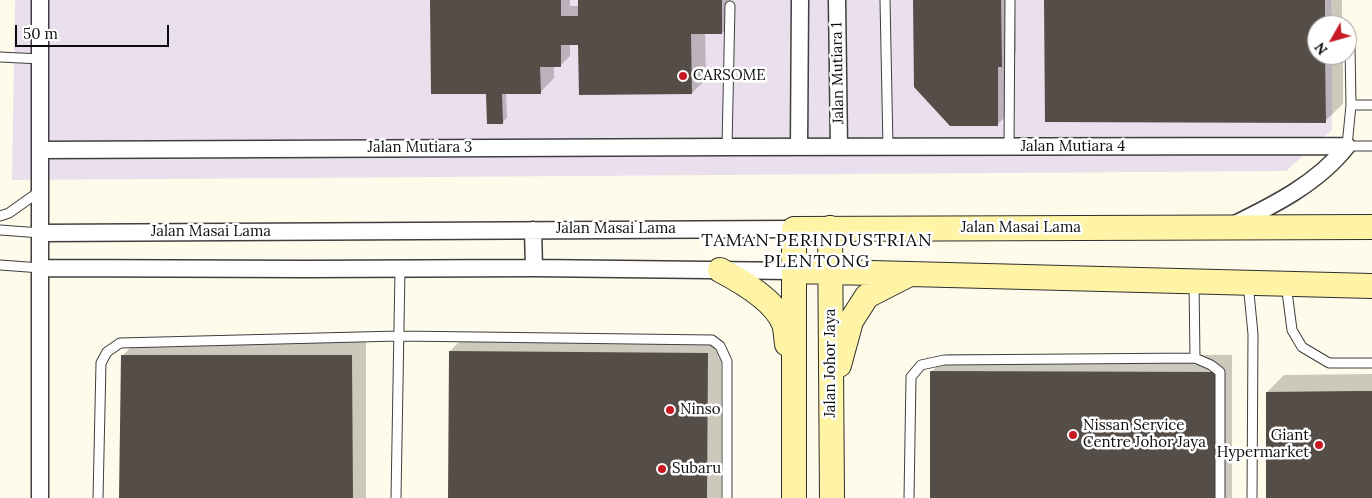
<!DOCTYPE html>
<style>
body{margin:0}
#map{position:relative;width:1372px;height:498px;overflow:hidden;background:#fffbeb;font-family:Lora,serif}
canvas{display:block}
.north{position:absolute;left:1307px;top:15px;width:50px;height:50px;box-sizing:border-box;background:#fff;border:1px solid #9e9e9e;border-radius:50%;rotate:232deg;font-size:14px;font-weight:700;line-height:20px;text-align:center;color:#0c0c0c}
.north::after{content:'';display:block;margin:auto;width:18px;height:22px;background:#c81822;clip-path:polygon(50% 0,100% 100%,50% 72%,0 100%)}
.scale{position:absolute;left:15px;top:25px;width:154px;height:22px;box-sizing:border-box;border:2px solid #0c0c0c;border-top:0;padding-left:6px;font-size:15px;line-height:18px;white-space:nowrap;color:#0c0c0c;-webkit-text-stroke:4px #fff;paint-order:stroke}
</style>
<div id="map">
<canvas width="1372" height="498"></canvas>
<div class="north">N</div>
<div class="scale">50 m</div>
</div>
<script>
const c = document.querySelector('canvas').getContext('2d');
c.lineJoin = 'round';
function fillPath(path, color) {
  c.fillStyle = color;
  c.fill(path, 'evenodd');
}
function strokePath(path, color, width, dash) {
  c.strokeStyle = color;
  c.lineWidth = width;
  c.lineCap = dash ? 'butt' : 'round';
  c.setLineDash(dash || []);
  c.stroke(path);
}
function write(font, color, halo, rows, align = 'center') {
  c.font = font + ' Lora,serif';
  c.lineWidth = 5;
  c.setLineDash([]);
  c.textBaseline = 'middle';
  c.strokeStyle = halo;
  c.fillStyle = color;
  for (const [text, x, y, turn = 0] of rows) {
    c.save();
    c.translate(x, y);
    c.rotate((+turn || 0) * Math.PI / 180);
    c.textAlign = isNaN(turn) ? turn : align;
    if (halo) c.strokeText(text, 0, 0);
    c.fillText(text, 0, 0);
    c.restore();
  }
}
const industrial = new Path2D(`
 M15,0h1316l1,25h-15v30h15v75l-46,41 -1274,9z`);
const shadow = new Path2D(`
 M432,0h138v6h9v-6h152l1,23 -10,10h-17l1,46 -14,14 -113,-51 -9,2v12l-9,9h-7v13l-14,15h-34l1,25 -5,5 -14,-28z
 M915,0h100l1,52 -4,4v54l-14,14z
 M1045,0h297v25h-25v30h26v49l-18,17z
 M464,337l257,3v158h-272l1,-147z
 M366,341v157h-246l2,-142 14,-14z
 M949,354l283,1v143h-300l-1,-126z
 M1372,374v124h-105v-106l17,-17z`);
const building = new Path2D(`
 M430,0h131v16h17v-16h144v34h-31l1,60 -113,1 -1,-50h-17v22h-21l1,27h-39l1,30h-16l-1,-30h-55z
 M913,0h88l1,67h-4v59h-48l-36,-39z
 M1044,0h281v25h-8v30h8l1,68 -281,-1z
 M449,351l259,2 -1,145h-259z
 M121,355h231l1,143h-234z
 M930,371l285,1v126h-285z
 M1357,391h15v107h-106v-106z`);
const lane = new Path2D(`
 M885,0l3,147
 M1350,46l1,59 -4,41h25
 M0,57l41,2
 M1351,105h21
 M727,147l3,-141
 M1009,147l1,-147
 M0,216l9,-3 31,-22
 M0,230l41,3
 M0,265l41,3
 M1194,283l1,75
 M1248,283l5,51 -1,164
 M1286,284l6,46 10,17 27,16h43
 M98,498l3,-135 6,-11 13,-9 279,-7 313,4 8,6 7,15v137
 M396,498l4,-229
 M909,498l2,-121 10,-12 23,-5 251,-2 16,7 9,7v126`);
const street = new Path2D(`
 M837,0l2,147
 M799,147l1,-147
 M41,150l686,-3 620,-1
 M1233,225c41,-20 85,-42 114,-79
 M533,230l1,38
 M41,233l753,-4
 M41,268l265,1 228,-1 260,3
 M40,498v-498`);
const secondary = new Path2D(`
 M830,228l2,270
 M720,270c21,11 55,30 64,54 2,6 2,14 3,20
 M794,271l578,15
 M839,365l12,-44 16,-25 39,-20
 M794,498v-269l578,-2`);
const markers = [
 [683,76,5,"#c81822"],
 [670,410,5,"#c81822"],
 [1073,435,5,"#c81822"],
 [1319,445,5,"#c81822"],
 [662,469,5,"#c81822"]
];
const streetNames = [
 ["Jalan Mutiara 1",838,73,-91],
 ["Jalan Mutiara 4",1073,147],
 ["Jalan Mutiara 3",420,148],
 ["Jalan Masai Lama",1021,228],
 ["Jalan Masai Lama",616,229],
 ["Jalan Masai Lama",211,232],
 ["Jalan Johor Jaya",831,363,-90]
];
const poiNames = [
 ["CARSOME",693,76],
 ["Ninso",680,410],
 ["Nissan Service",1083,426],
 ["Centre Johor Jaya",1083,443],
 ["Giant",1309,436,"right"],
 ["Hypermarket",1309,453,"right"],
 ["Subaru",672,469]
];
const quarterNames = [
 ["TAMAN PERINDUSTRIAN",817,241],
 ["PLENTONG",817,262]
];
fillPath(industrial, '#eadfec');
fillPath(shadow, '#0003');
fillPath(building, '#554d47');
strokePath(lane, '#3f3f3f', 11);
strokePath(street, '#3f3f3f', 19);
strokePath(secondary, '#2e2e2e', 26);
strokePath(lane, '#fff', 9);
strokePath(street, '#fff', 16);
strokePath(secondary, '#fff4a6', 24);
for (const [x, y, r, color] of markers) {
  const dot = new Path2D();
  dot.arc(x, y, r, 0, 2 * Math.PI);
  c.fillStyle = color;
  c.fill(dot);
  strokePath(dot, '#fff', 2);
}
write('15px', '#0c0c0c', '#fff', streetNames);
write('15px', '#0c0c0c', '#fff', poiNames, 'left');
c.letterSpacing = '1px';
write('18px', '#0c0c0c', '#fff', quarterNames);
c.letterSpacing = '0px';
</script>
